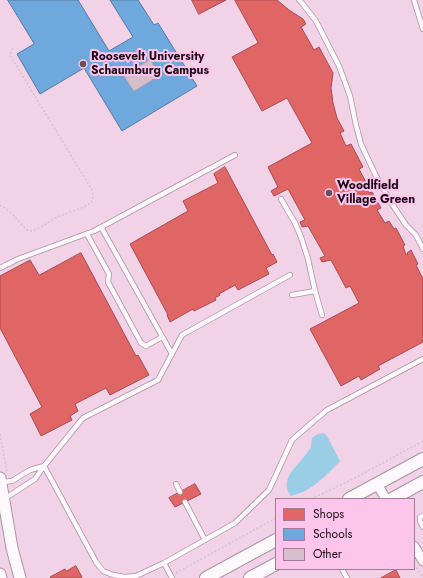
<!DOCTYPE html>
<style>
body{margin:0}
#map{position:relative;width:423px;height:578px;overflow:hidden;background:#f1d2e7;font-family:Jost,sans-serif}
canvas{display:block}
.legend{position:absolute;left:275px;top:498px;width:140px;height:72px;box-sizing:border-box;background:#fec5ec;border:1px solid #a47a97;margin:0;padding:5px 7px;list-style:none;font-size:12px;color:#1d0a18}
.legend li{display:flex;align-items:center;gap:8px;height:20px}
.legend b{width:20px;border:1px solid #a47a97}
</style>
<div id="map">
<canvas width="423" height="578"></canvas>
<ul class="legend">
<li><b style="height:11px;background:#e06666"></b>Shops</li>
<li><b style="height:11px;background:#6fa8dc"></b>Schools</li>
<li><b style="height:11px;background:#d8becc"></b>Other</li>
</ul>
</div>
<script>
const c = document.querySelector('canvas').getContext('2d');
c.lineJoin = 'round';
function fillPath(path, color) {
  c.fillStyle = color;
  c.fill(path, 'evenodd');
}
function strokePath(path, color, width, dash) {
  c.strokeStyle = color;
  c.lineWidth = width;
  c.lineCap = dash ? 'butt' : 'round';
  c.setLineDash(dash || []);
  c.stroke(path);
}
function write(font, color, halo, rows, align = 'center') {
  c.font = font + ' Jost,sans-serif';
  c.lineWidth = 4;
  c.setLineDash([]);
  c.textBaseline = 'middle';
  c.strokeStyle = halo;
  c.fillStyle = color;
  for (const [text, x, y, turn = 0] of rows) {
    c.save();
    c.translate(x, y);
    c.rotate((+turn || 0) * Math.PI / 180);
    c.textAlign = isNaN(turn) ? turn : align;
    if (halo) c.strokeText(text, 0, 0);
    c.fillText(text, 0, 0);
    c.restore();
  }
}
const water = new Path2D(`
 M324,433l3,3 13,25c-9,10 -24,25 -37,31 -3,1 -8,2 -12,4 -14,-18 10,-32 18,-46 3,-3 2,-8 3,-12l6,-4z`);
const shops = new Path2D(`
 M192,0h34l-27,14z
 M235,0h42l12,10 14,9 3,5 -5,3 13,23 5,-3 14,26 -2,15 2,15 4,15 7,13 -4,2 6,13 5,-2 12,23 -4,2 9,17 -2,1 3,6 3,-1 9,16 -4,2 8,13 4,-2 5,8 2,-1 9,17 -2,1 3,9 2,-1 -1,-1 4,-3 7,14 -2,1 7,14v63l-45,24 2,3 -19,11 -2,-4 -18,10 -31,-57 49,-26 -9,-17 -4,2 -15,-28 -9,2 -2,-4 5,-2 -17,-30 -6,1 -2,-5 5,-2 -17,-31 -14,7 -3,-5 7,-4 -10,-20 44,-24 -25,-45 -25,13 -30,-54 26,-14z
 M225,167l47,88 1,-1 4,8 -11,6 3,6 -31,16 -3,-5 -16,9 1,1 -5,3 1,2 -22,11 -1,-2 -23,13 -3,-7h1l-38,-71 58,-33 -5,-10 35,-18 -4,-9z
 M81,253l55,103 2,-1 11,20 -39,20 -4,-7 -31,16 3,7 -8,5 2,4 -31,16 -11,-22 12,-7 -42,-79v-52l30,-16 9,15z
 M195,484l6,10 -26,13 -6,-9z
 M76,566l6,11 -1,1h-30l-1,-1 15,-8 1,2z
 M396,570l4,8h-19z`);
const schools = new Path2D(`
 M8,0h70l31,51 24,-14 -23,-37h28l16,25 4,-2 39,63 -75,45 -38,-63 -44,26 -23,-40 17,-10zM150,60l10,15 -26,16 -10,-15z`);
const building = new Path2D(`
 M150,60l10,15 -26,16 -10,-15z`);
const path = new Path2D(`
 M0,205c3,2 7,4 10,7 5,4 15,18 20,19 5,1 22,-11 27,-14 7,-3 31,-10 34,-15 3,-3 2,-8 1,-12l-82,-135 4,-9
 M0,434l7,39
 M311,499l42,-20 70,-38
 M414,564l9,14
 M176,573l100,-55`);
const service = new Path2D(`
 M299,0l3,3 14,18 23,45 11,30 6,29 5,19 14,30 17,30 14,21 10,10 7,14
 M414,0l9,29
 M281,199l14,24 6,14 7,22 7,32 7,24
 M101,227l71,127
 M87,234l22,40 -1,8 33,61 5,3 16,-9
 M0,268l18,-9 76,-28 141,-76
 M292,295l23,-4
 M44,466l52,96 7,9 10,4 12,2 11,-1 28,-13 71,-40 34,-33 23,-50 16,-14 19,-16 96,-51
 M2,482l10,-1 18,-11 14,-4
 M176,484l4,8
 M4,499l31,-20 9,-13 39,-48 75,-38 24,-45 108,-60
 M185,502l20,38
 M423,516l-3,1v4l3,6
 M164,563l8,15
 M342,569l5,9`);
const minor = new Path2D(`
 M377,484l9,15
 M414,546l9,15`);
const tertiary = new Path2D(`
 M0,478l12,70 8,30
 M0,574l1,4`);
const secondary = new Path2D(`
 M349,499l74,-40
 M392,499l31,-17
 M206,578l70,-38
 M250,578l26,-14`);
const markers = [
 [83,64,4,"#675060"],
 [329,193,4,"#675060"]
];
const poiNames = [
 ["Roosevelt University",91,57],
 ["Schaumburg Campus",91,71],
 ["Woodlfield",337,186],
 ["Village Green",337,200]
];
fillPath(water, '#9acee6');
fillPath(shops, '#e06666');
strokePath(shops, '#a64a4f', 1);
fillPath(schools, '#6fa8dc');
strokePath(schools, '#5679a1', 1);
fillPath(building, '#d8becc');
strokePath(building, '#c6adba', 1);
strokePath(service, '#ab93a3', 6);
strokePath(minor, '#ab93a3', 11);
strokePath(tertiary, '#ab93a3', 13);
strokePath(secondary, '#ab93a3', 14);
strokePath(path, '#cec6cc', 1.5, [2, 2]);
strokePath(service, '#fdf8fb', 4.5);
strokePath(minor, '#fdf8fb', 9);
strokePath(tertiary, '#fdf8fb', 11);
strokePath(secondary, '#fdf8fb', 12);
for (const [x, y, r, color] of markers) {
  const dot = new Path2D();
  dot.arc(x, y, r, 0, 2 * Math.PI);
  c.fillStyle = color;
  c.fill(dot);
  strokePath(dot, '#fec5ec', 1.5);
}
write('bold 12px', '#1d0a18', '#fec5ec', poiNames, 'left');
</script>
